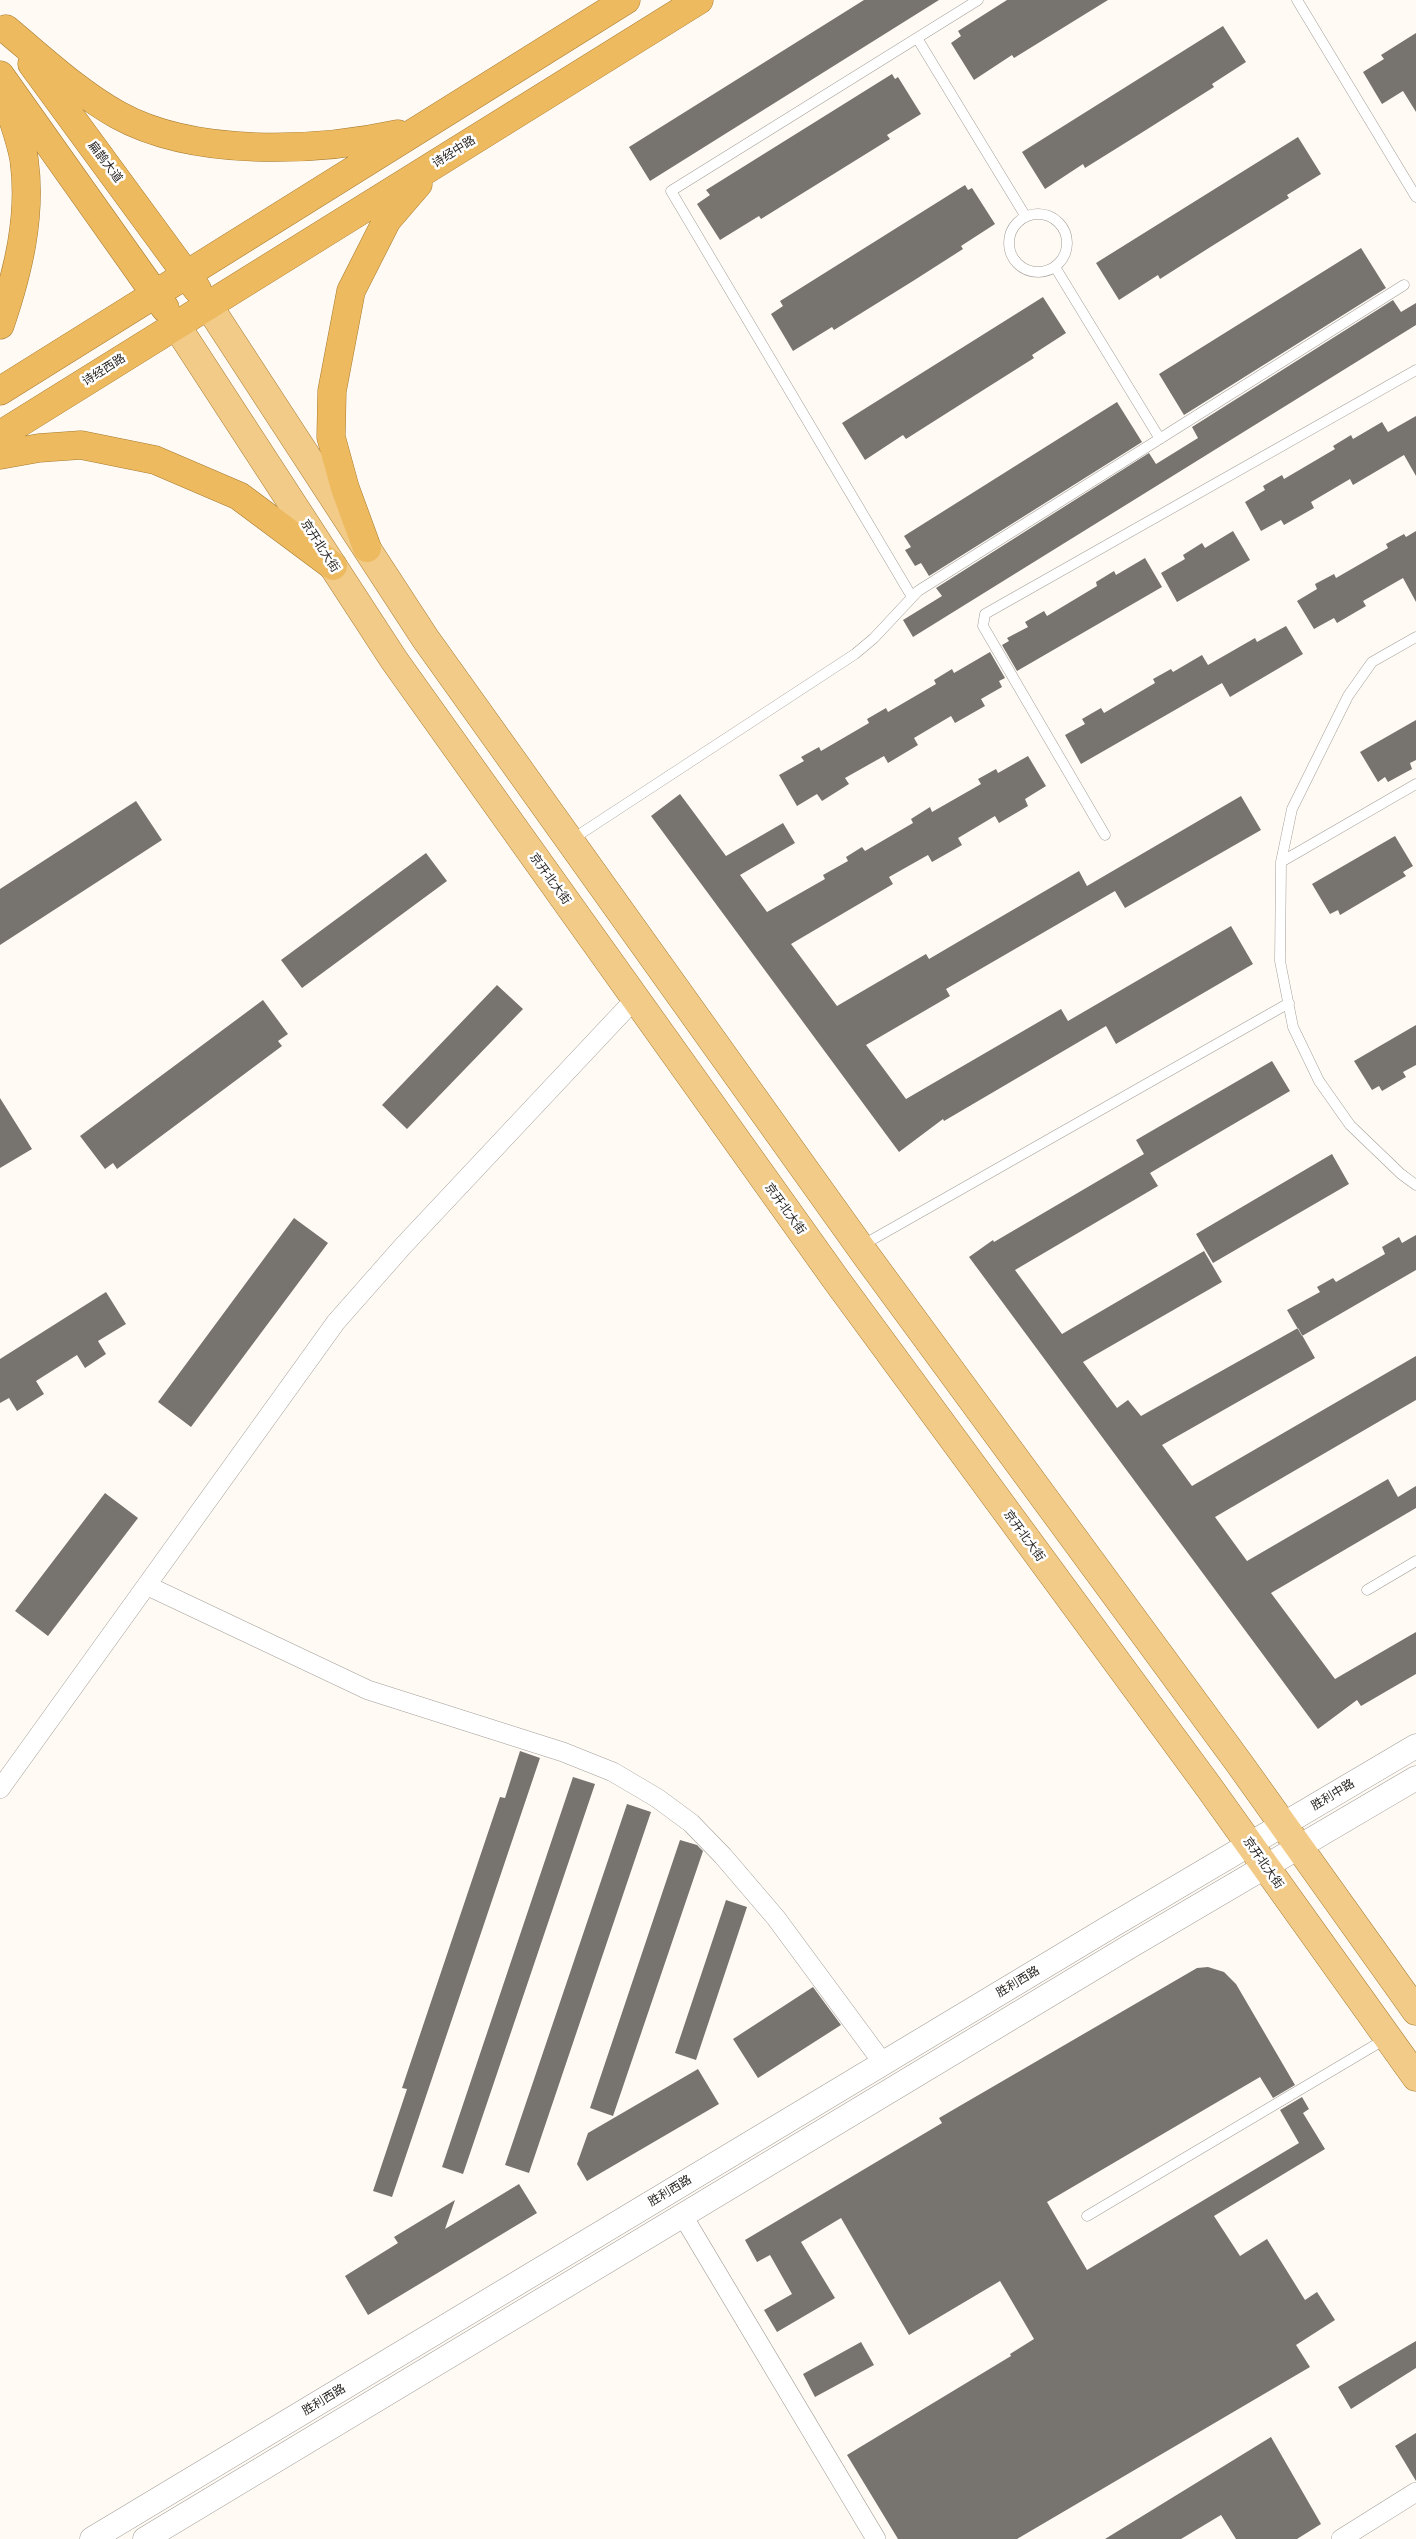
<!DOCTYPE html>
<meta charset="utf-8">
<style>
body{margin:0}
canvas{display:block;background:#fffaf4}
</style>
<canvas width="1416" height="2539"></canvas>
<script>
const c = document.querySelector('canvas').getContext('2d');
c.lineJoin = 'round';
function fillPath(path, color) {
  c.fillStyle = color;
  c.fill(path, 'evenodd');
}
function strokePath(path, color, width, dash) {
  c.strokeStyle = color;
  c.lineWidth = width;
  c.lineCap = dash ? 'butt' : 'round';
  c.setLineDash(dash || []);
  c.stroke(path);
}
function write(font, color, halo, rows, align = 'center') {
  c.font = font + ' Figtree,"Noto Sans SC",sans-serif';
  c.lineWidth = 5;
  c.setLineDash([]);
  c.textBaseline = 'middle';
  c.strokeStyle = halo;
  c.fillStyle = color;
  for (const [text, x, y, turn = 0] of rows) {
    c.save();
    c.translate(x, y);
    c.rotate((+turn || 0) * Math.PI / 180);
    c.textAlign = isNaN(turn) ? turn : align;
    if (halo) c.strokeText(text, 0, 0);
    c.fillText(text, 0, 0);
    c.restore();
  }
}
const building = new Path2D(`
 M864,0h75l-289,181 -21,-34z
 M1007,0h101l-94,58 -2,-3 -38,25 -23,-37 10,-7 -3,-5z
 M1223,26l23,36 -34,22 2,3 -76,48 -53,33 -2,-4 -38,25 -23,-37z
 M1416,33v79l-13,-21 -21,13 -19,-32 21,-13 -3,-4z
 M892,74l3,5 3,-2 23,37 -34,21 3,4 -58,36 -71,44 -2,-3 -39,24 -23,-36 13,-9 -4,-5z
 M1298,137l23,37 -34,21 2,3 -77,48 -52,33 -2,-4 -39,25 -23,-37z
 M965,185l3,5 4,-2 23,36 -34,22 2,3 -50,32 -79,49 -2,-3 -39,24 -22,-37 12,-8 -3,-5z
 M1361,248l25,40 -202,127 -25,-41z
 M1043,297l23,36 -34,22 2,3 -76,48 -52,33 -3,-4 -38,25 -23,-37z
 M1393,300l8,12 15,-9v22l-503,312 -10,-17 39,-24 -6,-8 213,-135 7,11 42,-26 -6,-11z
 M1117,402l25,40 -213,134 -8,-13 -6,3 -10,-16 6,-3 -7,-11z
 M1416,416v60l-12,-21 -51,30 -3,-6 -39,23 3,6 -30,17 -3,-5 -20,11 -16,-29 20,-12 -2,-4 19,-11 2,4 51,-30 -2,-3 18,-11 2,4 29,-17 6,10z
 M1233,531l17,29 -73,42 -16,-29 24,-14 -2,-4 19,-12 3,5z
 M1416,531v71l-13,-24 -40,23 3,5 -29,17 -3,-5 -20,11 -17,-28 20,-12 -2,-5 19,-10 2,4 52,-30 -2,-4 18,-10 2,3z
 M1145,558l17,29 -145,84 -15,-26 7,-4 -2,-3 21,-11 -3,-5 19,-11 3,5 50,-30 -1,-4 18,-11 2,4z
 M1286,626l17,28 -73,43 -8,-14 -141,81 -16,-29 20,-11 -3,-5 19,-11 3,5 51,-30 -2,-4 18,-10 2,3 29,-17 6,10 47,-27 2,4z
 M990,652l15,26 -6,3 3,6 -21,12 4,7 -30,17 -4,-7 -37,22 4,7 -30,18 -4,-7 -39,22 4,6 -27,17 -5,-7 -20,12 -18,-31 25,-14 -3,-4 18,-10 2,4 48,-28 -2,-4 19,-11 2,4 48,-28 -2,-4 18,-11 2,4z
 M1416,720v40l-6,3 2,6 -24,13 -3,-5 -7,5 -18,-30z
 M1028,756l18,30 -21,13 3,7 -29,17 -4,-7 -37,22 4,7 -30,17 -4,-7 -39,22 4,7 -102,60 46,62 89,-52 3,5 150,-88 8,15 154,-90 20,34 -136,78 -10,-17 -169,98 4,7 -84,49 40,54 155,-90 7,12 163,-95 22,38 -137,80 -10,-18 -162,95 -1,-2 -44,33 -248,-336 29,-22 46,62 57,-33 12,20 -55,32 27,37 58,-33 -2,-4 25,-14 -2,-4 16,-10 3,4 48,-28 -2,-4 19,-12 2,5 49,-28 -3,-5 18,-10 2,4z
 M136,801l26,39 -162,105v-56z
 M1395,836l18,30 -10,6 3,4 -66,39 -2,-5 -8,4 -18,-30z
 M426,853l21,28 -145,107 -21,-28z
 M497,985l26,24 -116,120 -25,-24z
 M263,1000l25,34 -10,7 4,5 -165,123 -4,-6 -8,6 -25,-33z
 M1416,1025v40l-13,7 3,5 -24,14 -3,-5 -7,4 -18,-29z
 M1272,1061l18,30 -140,82 8,13 -143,84 47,64 142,-83 18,31 -139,80 34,46 11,-8 13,16 157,-88 17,30 -153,87 30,41 224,-130v44l-201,117 32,44 141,-82 10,18 18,-11v22l-145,85 64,86 81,-47v42l-55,32 -4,-6 -39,29 -349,-472 24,-17 1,2 150,-88 -8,-14z
 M0,1098l32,51 -32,19z
 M1332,1154l17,30 -136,79 -17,-29z
 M294,1218l34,25 -137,184 -33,-25z
 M1416,1235v35l-114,66 -15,-26 33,-18 -3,-5 16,-9 3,4 49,-28 -3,-7 17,-10 3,6z
 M106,1292l20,32 -28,17 8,13 -21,14 -8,-13 -41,26 8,13 -27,17 -8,-13 -9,5v-44z
 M105,1493l33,25 -90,118 -33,-25z
 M520,1751l20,7 -148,439 -19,-6 34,-102 -5,-1 98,-291 5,1z
 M573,1777l22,7 -132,390 -21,-7z
 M627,1804l24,8 -122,361 -24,-8z
 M680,1840l17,5 6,6 -90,265 -23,-8z
 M726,1900l21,7 -51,153 -21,-7z
 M1208,1967l16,5 12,12 59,101 -22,13 -13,-21 -213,125 40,68 212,-127 -19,-33 22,-13 7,12 -6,4 22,36 -111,67 26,40 27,-17 38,61 12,-8 18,28 -39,25 14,22 -293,172h-119l-51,-84 164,-99 -1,-2 24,-15 -34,-58 -91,54 -68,-117 -40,24 34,56 -58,34 -13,-22 28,-16 -22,-39 -13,7 -12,-22 197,-117 -3,-5 258,-150z
 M813,1987l28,38 -83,53 -25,-39z
 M698,2069l21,35 -132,77 -10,-17 11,-31z
 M519,2184l18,29 -169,102 -23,-39 53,-33 -4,-6 61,-37 -10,29z
 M1416,2341v27l-65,41 -13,-22z
 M861,2342l13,23 -59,32 -12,-23z
 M1416,2433v48l-21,-35z
 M1271,2437l50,87 -24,15h-61l-15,-24 -40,24h-76z`);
const service = new Path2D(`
 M1297,0l119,197
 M917,38l109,179
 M1009 243a29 29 0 1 1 58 0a29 29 0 1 1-58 0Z
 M1055,267l105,172
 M912,597l-241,-406 307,-191
 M1416,637l-44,25 -24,34 -56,113 -11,53 -1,99 13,66 26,54 31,44 51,49 15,11
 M1105,835l-122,-209 2,-12 431,-244
 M571,840l284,-186 19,-16 44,-47 486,-306
 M1281,862l135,-78
 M861,1246l428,-243
 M1367,1590l49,-29
 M1087,2216l300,-178`);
const minor = new Path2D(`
 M148,1586l220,104 195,62 50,20 44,26 34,25 32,33 53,62 107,145
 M0,1789l336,-467 67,-76 232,-247
 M683,2216l193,323
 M1341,2539l75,-47`);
const tertiary = new Path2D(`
 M92,2539l1021,-614 303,-179
 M145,2539l982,-591 289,-170`);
const primary = new Path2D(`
 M208,305l217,333 443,620 371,505 177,248
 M176,325l218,335 443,621 371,505 208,291`);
const trunk = new Path2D(`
 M6,29c36,30 71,63 112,86 76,42 197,37 280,19
 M32,64l165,225
 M0,75l165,233
 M0,325c18,-53 32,-109 24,-166 -4,-22 -13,-45 -20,-66
 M0,391l626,-391
 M0,435l699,-435
 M0,455l39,-7 42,-3 74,15 84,36 94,70
 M367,548l-22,-60 -14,-51 1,-46 19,-100 36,-71 31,-36`);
const streetNames = [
 ["诗经中路",454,152,-32],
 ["扁鹊大道",105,162,53],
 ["诗经西路",104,370,-32],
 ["京开北大街",320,546,57],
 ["京开北大街",550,879,54],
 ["京开北大街",785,1209,54],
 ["京开北大街",1024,1536,54],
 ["胜利中路",1333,1795,-31],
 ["京开北大街",1263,1863,55],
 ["胜利西路",1018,1982,-31],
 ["胜利西路",670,2191,-31],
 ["胜利西路",324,2400,-31]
];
fillPath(building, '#77736e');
strokePath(service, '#a29e98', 11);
strokePath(minor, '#a29e98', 20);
strokePath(tertiary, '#a29e98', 25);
strokePath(primary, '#a67c31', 29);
strokePath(trunk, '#a67c31', 29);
strokePath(service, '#fff', 10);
strokePath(minor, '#fff', 19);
strokePath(tertiary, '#fff', 24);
strokePath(primary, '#f2cb88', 28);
strokePath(trunk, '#eeba60', 28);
write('12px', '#292725', '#fff', streetNames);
</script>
